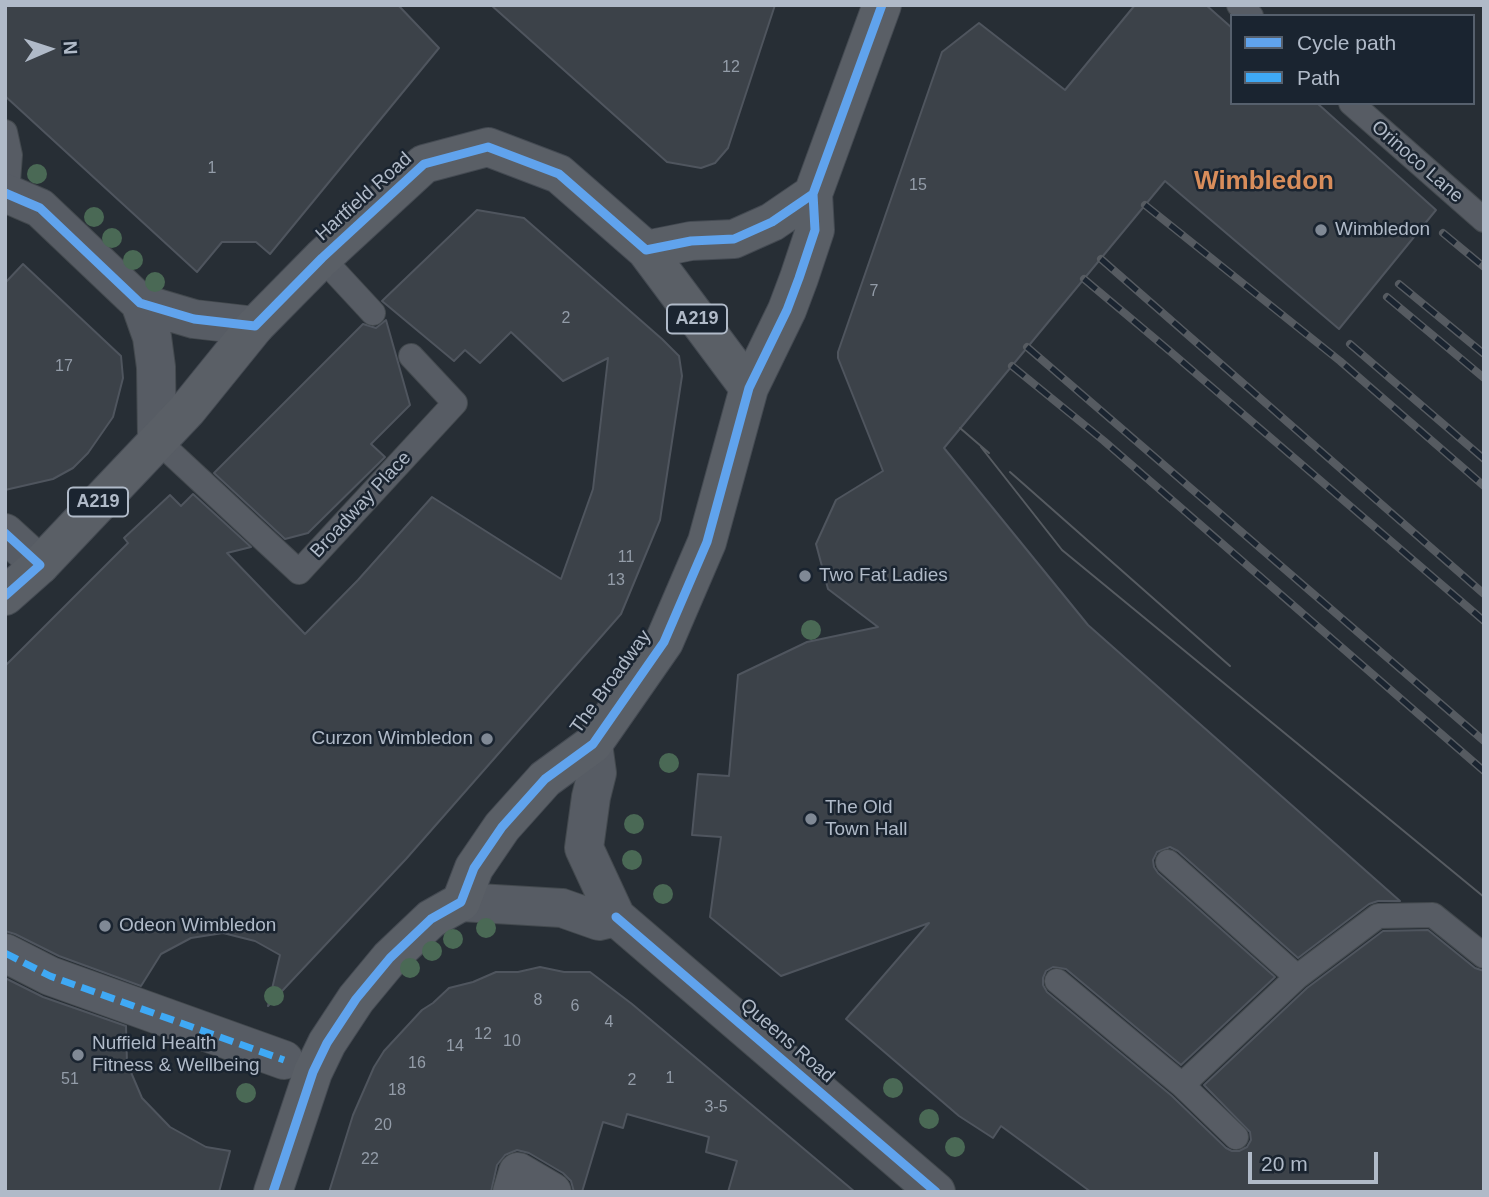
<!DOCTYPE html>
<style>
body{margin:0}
#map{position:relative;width:1489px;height:1197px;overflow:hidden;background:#272e35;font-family:Helvetica,sans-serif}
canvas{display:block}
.frame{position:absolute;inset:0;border:7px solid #b0bac8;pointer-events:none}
.legend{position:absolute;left:1230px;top:14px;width:245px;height:91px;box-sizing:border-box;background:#1a2430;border:2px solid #56606d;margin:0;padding:9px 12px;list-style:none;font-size:21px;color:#b0bac8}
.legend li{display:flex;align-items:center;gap:14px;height:35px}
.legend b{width:35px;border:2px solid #56606d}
.north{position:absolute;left:14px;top:14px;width:70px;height:70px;-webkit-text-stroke:5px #1a2430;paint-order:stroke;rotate:87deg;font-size:19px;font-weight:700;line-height:28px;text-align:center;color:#b0bac8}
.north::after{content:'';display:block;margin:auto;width:24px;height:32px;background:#b0bac8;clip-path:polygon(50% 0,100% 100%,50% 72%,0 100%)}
.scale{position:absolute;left:1248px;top:1152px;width:130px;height:32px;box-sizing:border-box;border:4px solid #b0bac8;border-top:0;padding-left:9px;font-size:21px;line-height:24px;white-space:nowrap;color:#b0bac8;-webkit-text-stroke:5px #1a2430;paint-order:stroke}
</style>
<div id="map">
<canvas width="1489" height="1197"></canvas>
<div class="frame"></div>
<ul class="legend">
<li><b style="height:9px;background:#60a3ed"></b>Cycle path</li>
<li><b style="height:9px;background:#3fa9f5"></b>Path</li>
</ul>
<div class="north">N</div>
<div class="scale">20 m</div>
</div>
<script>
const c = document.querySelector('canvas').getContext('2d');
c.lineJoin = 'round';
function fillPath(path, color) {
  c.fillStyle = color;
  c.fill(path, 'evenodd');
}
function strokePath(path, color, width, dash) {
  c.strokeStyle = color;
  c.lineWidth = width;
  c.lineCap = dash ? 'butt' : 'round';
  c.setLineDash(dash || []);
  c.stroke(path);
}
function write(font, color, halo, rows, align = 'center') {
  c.font = font + ' Helvetica,sans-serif';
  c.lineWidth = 5;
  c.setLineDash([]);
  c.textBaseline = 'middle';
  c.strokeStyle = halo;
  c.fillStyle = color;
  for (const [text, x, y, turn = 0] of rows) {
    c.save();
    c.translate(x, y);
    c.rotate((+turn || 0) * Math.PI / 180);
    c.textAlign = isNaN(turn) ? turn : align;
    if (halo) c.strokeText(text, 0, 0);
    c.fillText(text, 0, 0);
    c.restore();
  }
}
const building = new Path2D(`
 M5,5h393l41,43 -169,206 -14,-12h-34l-25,30 -192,-176z
 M491,5h284l-47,143 -13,15 -14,5 -34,-6z
 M1135,5h71l26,23v75h85l119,107 -97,119 -174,-148 -221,267 144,177 312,276h-22l-9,3 -71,54 -120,-107 -8,-4 -13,5 -4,8 1,7 4,6 117,104 -94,88 -115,-96 -13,-2 -7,4 -3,7v7l4,7 125,104 54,52 6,3h7l8,-4 4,-7 -1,-8 -46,-47 103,-97 76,-57 45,-1 47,38 9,3v221h-393l-90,-66 -8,12 -34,-22 -113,-97 83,-96 -148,53 -71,-59 11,-80 -29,-2 6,-61 31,2 9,-101 69,-33 71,-15 -50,-38 -12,-45 20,-44 47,-29 -45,-113v-6l104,-300 37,-29 86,67z
 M477,210l47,8 138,121 17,17 3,20 -22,144 -39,94 -215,245 -138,147 12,-51 -25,-14 -32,-8 -32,5 -30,16 -20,32 -82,-30 -44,-22 -10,-3v-265l123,-123 -4,-5 46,-43 11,11 12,-12 58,53 -24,6 78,81 53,-54 74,-83 129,82 32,-90 15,-131 -45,23 -52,-49 -31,31 -15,-13 -11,11 -72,-60z
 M23,264l98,92 2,22 -10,39 -25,36 -15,15 -20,11 -48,11v-207z
 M386,320l24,85 -39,39 14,13 -2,2 -75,74 -23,6 -71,-66 149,-149 13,4z
 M540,967l24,5h26l42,32 223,188h-127l9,-31 -31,-9 3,-15 -82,-23 -4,14 -20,-6 -21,70h-8l-3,-11 -8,-8 -34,-20 -12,-3 -12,5 -8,10 -6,27h-162l24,-77 21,-48 10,-16 38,-41 11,-7 16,-15 24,-6 23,-10h22z
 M5,978l38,19 83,29 1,37 15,35 28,29 36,20 24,4 -11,41h-214z`);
const service = new Path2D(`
 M1239,5l12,11
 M1351,103l133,117
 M5,132l5,23 -3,40
 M322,258l51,55
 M157,440l142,132 156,-169 -44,-47
 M1168,862l129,115
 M1057,981l125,104 115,-108 81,-61 55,-1 51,41
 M1182,1085l54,52`);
const pedestrian = new Path2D(`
 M5,953l45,23 234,84`);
const minor = new Path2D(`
 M5,193l35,15 100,95 12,34 4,30 1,73
 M140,303l54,16 61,7
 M5,533l35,32
 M512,1192l6,-20 34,20`);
const tertiary = new Path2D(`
 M593,744l4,29 -6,24 -7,51 32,69 320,275
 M461,902l101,6 37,13 17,-4`);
const primary = new Path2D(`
 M646,250l45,-9 43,-2 38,-17 41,-28
 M5,596l35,-31 147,-155 68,-84 67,-68 102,-94 64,-17 71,27 87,76 103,138
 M273,1192l40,-120 14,-29 29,-44 34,-41 41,-39 30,-17 13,-34 28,-41 43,-48 48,-35 71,-102 43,-100 42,-154 38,-78 12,-32 16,-48 -2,-36 69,-189`);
const tram = new Path2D(`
 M960,428l29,25
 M981,447l81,103 422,347
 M1010,472l220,194`);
const rail = new Path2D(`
 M1145,205l195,156 144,125
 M1443,233l41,34
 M1101,259l383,335
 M1084,279l88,74 312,268
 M1399,284l85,70
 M1387,297l97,81
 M1350,344l134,115
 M1027,347l457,394
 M1012,366l92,75 380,330`);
const quiet = new Path2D(`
 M5,953l45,23 234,84`);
const cycleway = new Path2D(`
 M5,193l35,15 100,95 54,16 61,7 67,-68 102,-94 64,-17 71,27 87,76 45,-9 43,-2 38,-17 41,-28
 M5,533l35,32 -35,31
 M616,917l320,275
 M273,1192l40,-120 14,-29 29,-44 34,-41 41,-39 30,-17 13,-34 28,-41 43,-48 48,-35 71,-102 43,-100 42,-154 38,-78 12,-32 16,-48 -2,-36 69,-189`);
const trees = [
 [37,174],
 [94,217],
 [112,238],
 [133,260],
 [155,282],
 [811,630],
 [669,763],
 [634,824],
 [632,860],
 [663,894],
 [486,928],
 [453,939],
 [432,951],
 [410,968],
 [274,996],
 [893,1088],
 [246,1093],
 [929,1119],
 [955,1147]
];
const markers = [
 [1321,230,7,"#808995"],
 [805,576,7,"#808995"],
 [487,739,7,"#808995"],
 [811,819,7,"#808995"],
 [105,926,7,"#808995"],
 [78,1055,7,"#808995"]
];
const numberNames = [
 ["12",731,68],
 ["1",212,169],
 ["15",918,186],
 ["7",874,292],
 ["2",566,319],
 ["17",64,367],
 ["11",626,558],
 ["13",616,581],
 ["8",538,1001],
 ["6",575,1007],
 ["4",609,1023],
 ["12",483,1035],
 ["10",512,1042],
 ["14",455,1047],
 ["16",417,1064],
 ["1",670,1079],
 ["51",70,1080],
 ["2",632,1081],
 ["18",397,1091],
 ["3-5",716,1108],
 ["20",383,1126],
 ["22",370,1160]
];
const shields = [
 [697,319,60],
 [98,502,60]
];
const shieldNames = [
 ["A219",697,319],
 ["A219",98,502]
];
const streetNames = [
 ["Orinoco Lane",1417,162,41],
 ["Hartfield Road",364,197,-42],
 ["Broadway Place",361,505,-47],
 ["The Broadway",611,682,-54],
 ["Queens Road",787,1041,41]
];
const poiNames = [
 ["Wimbledon",1335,230],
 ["Two Fat Ladies",819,576],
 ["Curzon Wimbledon",473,739,"right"],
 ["The Old",825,808],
 ["Town Hall",825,830],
 ["Odeon Wimbledon",119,926],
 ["Nuffield Health",92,1044],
 ["Fitness & Wellbeing",92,1066]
];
const districtNames = [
 ["Wimbledon",1264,182]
];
fillPath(building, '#3c4249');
strokePath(building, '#4f555e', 2);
strokePath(service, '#43494e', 26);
strokePath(pedestrian, '#43494e', 40);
strokePath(minor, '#43494e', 40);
strokePath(tertiary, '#43494e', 40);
strokePath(primary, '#444a52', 40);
strokePath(service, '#575c64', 24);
strokePath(pedestrian, '#575c64', 38);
strokePath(minor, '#575c64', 38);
strokePath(tertiary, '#575c64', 38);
strokePath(primary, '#5a5f66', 38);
strokePath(tram, '#565b61', 2);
strokePath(rail, '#565b61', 8);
strokePath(rail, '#1a2430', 5, [16]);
strokePath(quiet, '#3fa9f5', 7, [14, 7]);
strokePath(cycleway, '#60a3ed', 9);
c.fillStyle = '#4a6955';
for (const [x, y] of trees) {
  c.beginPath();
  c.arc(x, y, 10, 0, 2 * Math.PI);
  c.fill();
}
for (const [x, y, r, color] of markers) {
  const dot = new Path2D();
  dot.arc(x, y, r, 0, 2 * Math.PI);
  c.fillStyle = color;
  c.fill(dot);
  strokePath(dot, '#1a2430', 2.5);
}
write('16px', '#939ca8', null, numberNames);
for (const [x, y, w] of shields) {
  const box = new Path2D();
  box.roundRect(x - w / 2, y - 14.5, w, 29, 5);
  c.fillStyle = '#1a2430';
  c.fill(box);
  strokePath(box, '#b0bac8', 2);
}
write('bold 18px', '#b0bac8', null, shieldNames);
write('19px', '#b0bac8', '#1a2430', streetNames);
write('19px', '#b0bac8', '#1a2430', poiNames, 'left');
write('bold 26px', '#d88d5b', '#1a2430', districtNames);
</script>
